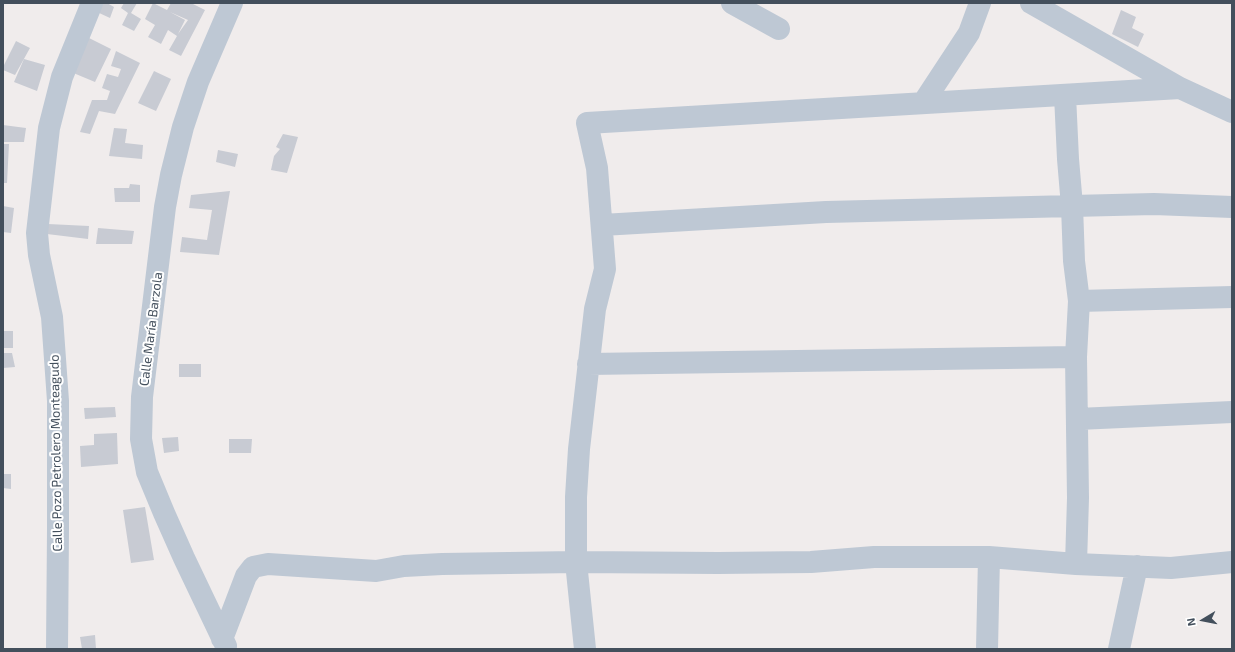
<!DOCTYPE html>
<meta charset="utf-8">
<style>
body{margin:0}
#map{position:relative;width:1235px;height:652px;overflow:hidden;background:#f0ecec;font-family:"Exo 2",sans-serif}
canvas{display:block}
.frame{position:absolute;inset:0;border:4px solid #434f5c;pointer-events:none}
.north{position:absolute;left:1183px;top:600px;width:40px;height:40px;-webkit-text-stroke:3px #fff;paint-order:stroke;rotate:260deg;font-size:11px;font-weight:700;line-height:16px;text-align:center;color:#434f5c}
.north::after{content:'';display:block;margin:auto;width:14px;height:18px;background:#434f5c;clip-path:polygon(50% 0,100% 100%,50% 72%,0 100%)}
</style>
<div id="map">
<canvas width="1235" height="652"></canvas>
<div class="frame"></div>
<div class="north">N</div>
</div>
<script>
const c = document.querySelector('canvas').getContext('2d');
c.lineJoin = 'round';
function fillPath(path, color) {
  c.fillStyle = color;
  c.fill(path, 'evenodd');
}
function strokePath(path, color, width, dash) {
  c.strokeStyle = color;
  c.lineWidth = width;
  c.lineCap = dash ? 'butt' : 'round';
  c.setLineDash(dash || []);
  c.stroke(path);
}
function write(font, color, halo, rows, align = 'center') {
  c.font = font + ' "Exo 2",sans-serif';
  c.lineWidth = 4;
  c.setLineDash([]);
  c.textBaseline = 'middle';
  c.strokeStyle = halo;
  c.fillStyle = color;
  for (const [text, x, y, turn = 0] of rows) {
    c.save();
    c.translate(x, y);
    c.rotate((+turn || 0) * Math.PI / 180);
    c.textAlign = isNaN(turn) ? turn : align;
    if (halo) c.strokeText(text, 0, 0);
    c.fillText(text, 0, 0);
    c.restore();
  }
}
const building = new Path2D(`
 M101,3h6l7,4 -4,11 -13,-6z
 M124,3h13l-6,10 10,6 -7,12 -12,-6 6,-12 -7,-5z
 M153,3l14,7 4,-7h20l14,7 -24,46 -12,-6 8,-14 -9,-6 -7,14 -13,-7 7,-12 -10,-6zM170,12l18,8 -10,14 7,-14z
 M1121,10l15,7 -4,11 12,6 -6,13 -26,-13z
 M87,37l24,12 -16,33 -24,-10z
 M16,41l14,7 -15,27 -12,-5v-3z
 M116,51l24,12 -25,51 -16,-3 -9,23 -10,-2 12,-32h15l3,-9 -8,-3 5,-14 11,3 3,-8 -10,-3z
 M24,59l21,6 -8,26 -23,-9z
 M154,71l17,8 -15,32 -18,-8z
 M3,125l23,3 -2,14h-21z
 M114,128l13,1 -2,14 18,2 -1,14 -33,-3z
 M283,134l15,3 -11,36 -16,-3 3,-14 6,-7 -4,-2z
 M3,144h6l-2,39h-4z
 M218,150l20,4 -3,13 -19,-5z
 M130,184l10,1v17h-25l-1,-14h15z
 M230,191l-11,64 -39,-3 2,-15 25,3 5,-30 -23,-2 2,-13z
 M3,206l11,2 -3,25 -8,-1z
 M48,224l41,2 -1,13 -41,-5z
 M98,228l36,3 -2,13h-36z
 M3,331h10v17h-10z
 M3,353h9l3,14 -12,1z
 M179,364h22v13h-22z
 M115,407l1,10 -31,2 -1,-11z
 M117,433l1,31 -37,3 -1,-21 14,-1v-11z
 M178,437l1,14 -15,2 -2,-15z
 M229,439h23l-1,14h-22z
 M3,474h8v15l-8,-1z
 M145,507l9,53 -23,3 -8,-53z
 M95,635l1,14h-14l-2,-12z`);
const minor = new Path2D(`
 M732,3l47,26
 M1031,3l149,85 52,24
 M1065,95l3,64 4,47 2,55 5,40 -3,56 2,141 -2,66
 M923,103l46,-70 11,-30
 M602,225l224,-13 328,-8 78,3
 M1079,301l153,-4
 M588,364l488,-7
 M1078,419l154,-7
 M222,639l24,-63 7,-9 15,-3 108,7 28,-5 38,-2 134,-2 142,1 93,-1 63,-5h115l87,7 95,4 61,-6
 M226,646l-42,-88 -20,-45 -17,-41 -6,-33 1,-42 23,-190 6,-32 12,-48 15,-45 34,-79
 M57,649l1,-119v-129l-6,-84 -13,-62 -2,-22 12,-105 13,-51 30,-74
 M585,649l-9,-87v-65l3,-48 16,-140 10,-40 -8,-101 -10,-45 593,-35
 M987,649l2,-92
 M1119,649l18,-83`);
const streetNames = [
 ["Calle María Barzola",151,329,-83],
 ["Calle Pozo Petrolero Monteagudo",56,453,-91]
];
fillPath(building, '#c8cbd3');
strokePath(minor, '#bec8d4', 22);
write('13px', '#434f5c', '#fff', streetNames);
</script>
